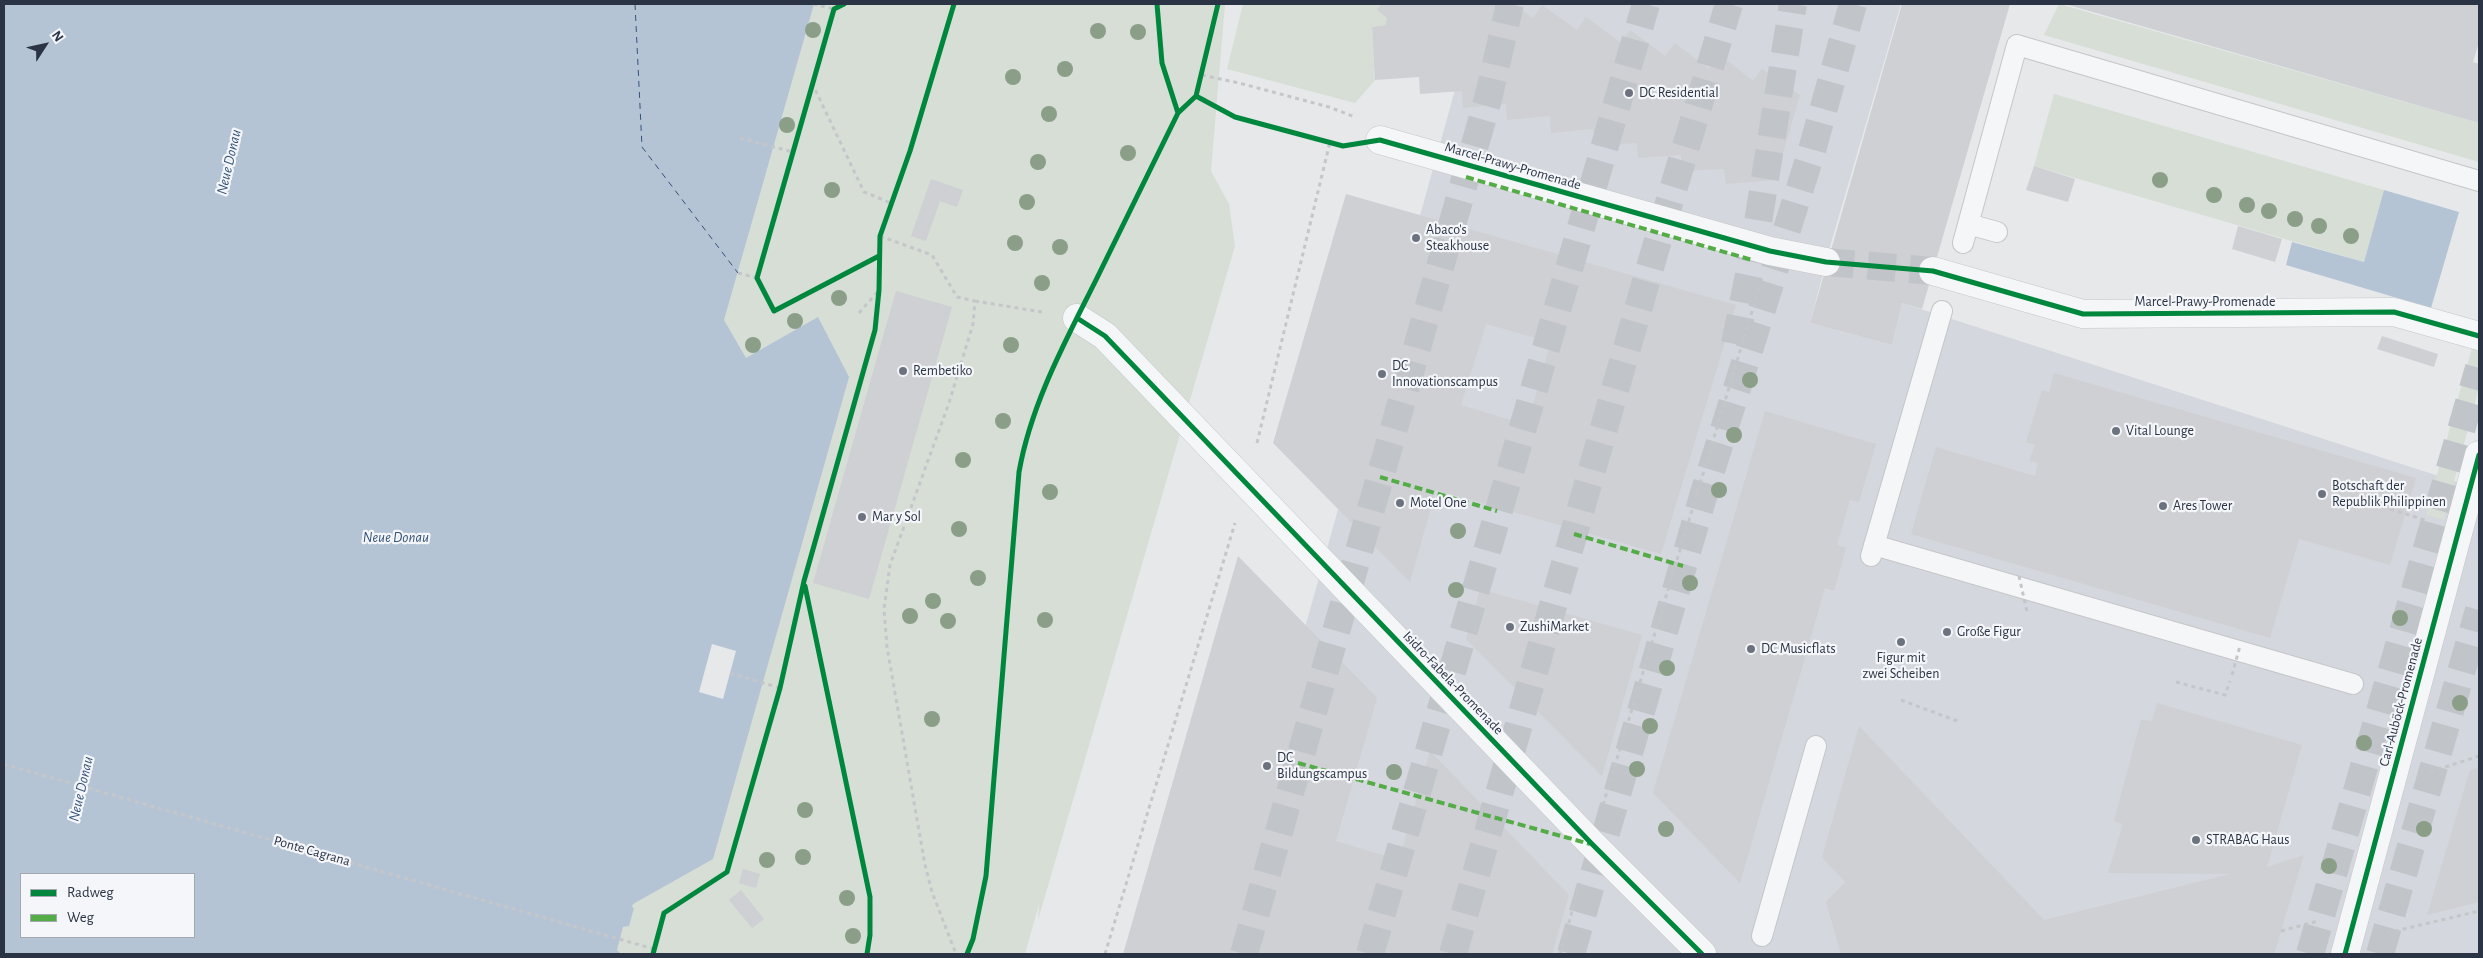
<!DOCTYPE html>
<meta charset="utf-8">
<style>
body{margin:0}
#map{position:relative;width:2483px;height:958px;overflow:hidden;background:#e6e8ea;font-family:"Alegreya Sans",sans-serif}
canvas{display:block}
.frame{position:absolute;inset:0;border:5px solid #2b3445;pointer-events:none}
.legend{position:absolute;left:20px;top:873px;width:175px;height:65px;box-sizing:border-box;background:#f4f6f9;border:1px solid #a4a8b1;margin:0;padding:6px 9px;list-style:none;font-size:15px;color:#2b3445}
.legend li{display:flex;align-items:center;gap:10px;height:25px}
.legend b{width:25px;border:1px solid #a4a8b1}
.north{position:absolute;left:20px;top:20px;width:50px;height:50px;-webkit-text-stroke:4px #f4f6f9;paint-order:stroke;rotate:55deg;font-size:14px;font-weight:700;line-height:20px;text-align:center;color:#2b3445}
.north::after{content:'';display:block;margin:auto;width:18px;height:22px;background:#2b3445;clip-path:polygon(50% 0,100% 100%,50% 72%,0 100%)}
</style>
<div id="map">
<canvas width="2483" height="958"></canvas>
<div class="frame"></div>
<ul class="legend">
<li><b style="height:6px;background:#00873e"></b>Radweg</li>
<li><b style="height:6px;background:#54ac47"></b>Weg</li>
</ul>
<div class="north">N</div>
</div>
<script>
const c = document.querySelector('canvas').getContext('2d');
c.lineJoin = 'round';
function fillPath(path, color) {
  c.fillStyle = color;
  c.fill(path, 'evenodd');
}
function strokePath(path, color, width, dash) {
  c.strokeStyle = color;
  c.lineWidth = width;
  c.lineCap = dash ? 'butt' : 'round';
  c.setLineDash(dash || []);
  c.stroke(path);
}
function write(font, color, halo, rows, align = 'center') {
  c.font = font + ' "Alegreya Sans",sans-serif';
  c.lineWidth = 4.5;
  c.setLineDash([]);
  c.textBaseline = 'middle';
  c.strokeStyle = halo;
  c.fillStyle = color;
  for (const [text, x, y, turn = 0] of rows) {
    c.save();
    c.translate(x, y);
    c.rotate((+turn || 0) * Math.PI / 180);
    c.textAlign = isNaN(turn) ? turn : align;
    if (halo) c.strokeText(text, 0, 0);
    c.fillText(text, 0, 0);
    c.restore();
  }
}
const built = new Path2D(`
 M1479,4h422l-70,239 -21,80 82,22 10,-42 577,186v465h-1265z`);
const green = new Path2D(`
 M717,4h508l-14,167 18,33 6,42 -197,674 1,-16 -14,50h-569z
 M1243,4h138l-4,6 10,8 -2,7 -13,2 3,53 -20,23 -128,-34z
 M2059,4l420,119v39l-435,-127z
 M2054,94l330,96 -20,72 -330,-96z
 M2473,344l6,2v41l-35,133 -18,-5z`);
const water = new Path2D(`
 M4,4h810l-90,316 22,38 72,-41 31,60 -136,482 -80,45 -1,3 2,1 -5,18 -6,1 -6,23 4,4h-617zM21,874h173v63h-173z
 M2384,190l75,22 -28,96 -145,-43 6,-23 72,20z`);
const pier = new Path2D(`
 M712,644l24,7 -13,48 -24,-7z`);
const ferry = new Path2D(`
 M635,4l7,143 96,126`);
const building = new Path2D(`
 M1381,4h133l19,14 9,-13 35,25 9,-13 35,26 9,-13 35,26 10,-13 34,26 11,-14 33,26 9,-12 38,26 -25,85 -49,4 -2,-15 -42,2 -1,-16 -43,3 -1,-15 -42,3 -2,-17 -42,4 -1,-17 -43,4 -1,-16 -43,4 -1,-17 -42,3 -1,-17 -44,3 -3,-53 13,-2 2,-7 -10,-8z
 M1902,4h108l-88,305 -20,-6 -10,42 -82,-22z
 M2065,4h414v38l-6,20 6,2v59z
 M2034,166l41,13 -7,23 -42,-12z
 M931,179l32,11 -6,17 -17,-6 -14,40 -15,-5z
 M1346,194l390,111 -75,249 -225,-64 -26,92 -137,-139zM1486,324l65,18 -24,83 -66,-20z
 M2238,226l44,13 -7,23 -43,-13z
 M896,291l56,16 -83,292 -56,-16z
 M2382,336l56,18 -4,13 -57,-18z
 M2054,373l362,105 -26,87 -91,-26 -29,99 -359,-104 25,-87 99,29 3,-13 -9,-2 6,-16 -9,-3 16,-52 7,2z
 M1765,411l111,33 -17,58 -9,-2 -13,45 9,3 -12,43 -9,-3 -85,295 -87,-90z
 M1238,556l139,142 -41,143 63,19 31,-109 139,144 -17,59h-429z
 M1480,589l162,46 -40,141 -136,-137z
 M2157,703l145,42 -35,122 37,-12 -30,99h-433l-15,-52 19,-20 -23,-25 37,-131 185,194 186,-46 -122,-1 15,-49 -9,-3 27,-101 11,1z
 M2479,767v135l-52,13 43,-145z
 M743,869l17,5 -4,14 -17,-5z
 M741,890l23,29 -12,9 -23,-28z`);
const streetTunnel = new Path2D(`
 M1826,262l107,9`);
const secondaryTunnel = new Path2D(`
 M2310,954l169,-586
 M2380,954l99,-344`);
const highwayTunnel = new Path2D(`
 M1735,344l17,-84 41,-256
 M1244,954l244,-855 22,-95
 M1370,954l276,-950
 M1453,954l207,-721 69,-229
 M1571,954l133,-461 108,-343 41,-146`);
const path = new Path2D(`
 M813,4l21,5
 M1202,75l37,8 90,24 26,10
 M812,83l52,109 27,11
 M740,138l53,14
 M880,236l52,19 25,42 18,4 -2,23 -24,79 -59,162 -6,44 3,38 38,218 7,27 24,62
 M738,273l19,5
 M975,301l67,11
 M859,313l20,-23
 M1257,443l73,-301
 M2352,497l73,23
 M730,673l50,15
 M2176,682l49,13 5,-14
 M1901,700l59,22
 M4,764l650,185
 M2430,772l49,-16
 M1603,805l157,-520
 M2281,931l37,-10
 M2387,933l92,-22
 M1105,954l130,-431
 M1560,954l20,-71`);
const lane = new Path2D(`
 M1968,224l29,8
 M1963,243l54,-198 462,136
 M1874,545l479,139
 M1871,556l71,-245
 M1762,936l54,-190`);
const street = new Path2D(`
 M1380,140l390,111 56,11
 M1933,271l150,43 311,-2 85,24
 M1077,318l28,18 486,507 111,111
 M2345,954l134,-499`);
const pathBridge = new Path2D(`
 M2019,576l8,36
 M2232,675l8,-29`);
const quiet = new Path2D(`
 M1466,177l286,83
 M1380,477l117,34
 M1574,534l109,32
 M1298,763l292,81`);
const cycleway = new Path2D(`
 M844,4l-10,5 -77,269 17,33 105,-55
 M1157,4l5,59 16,50
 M1196,96l39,21 108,29 37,-6 390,111 56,11 107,9 150,43 311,-2 85,24
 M1077,318l28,18 486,507 111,111
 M805,586l65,311v38l-3,19
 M653,954l11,-41 63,-41 53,-184 24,-107 71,-251 4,-40 1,-54 30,-85 44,-147
 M967,954l6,-15 13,-63 33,-404c12,-68 46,-130 77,-192 28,-56 55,-112 82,-167l18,-17 22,-92
 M2345,954l134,-499`);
const trees = [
 [813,30],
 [1098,31],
 [1138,32],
 [1065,69],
 [1013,77],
 [1049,114],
 [787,125],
 [1128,153],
 [1038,162],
 [2160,180],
 [832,190],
 [2214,195],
 [1027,202],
 [2247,205],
 [2269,211],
 [2295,219],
 [2319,226],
 [2351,236],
 [1015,243],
 [1060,247],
 [1042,283],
 [839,298],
 [795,321],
 [753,345],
 [1011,345],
 [1750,380],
 [1003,421],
 [1734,435],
 [963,460],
 [1719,490],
 [1050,492],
 [959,529],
 [1458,531],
 [978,578],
 [1690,583],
 [1456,590],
 [933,601],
 [910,616],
 [2400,618],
 [1045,620],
 [948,621],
 [1667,668],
 [2460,703],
 [932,719],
 [1650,726],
 [2364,743],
 [1637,769],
 [1394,772],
 [805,810],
 [1666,829],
 [2424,829],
 [803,857],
 [767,860],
 [2329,866],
 [847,898],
 [853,936]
];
const markers = [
 [1629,93,5,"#6c737f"],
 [1416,238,5,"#6c737f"],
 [903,371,5,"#6c737f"],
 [1382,374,5,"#6c737f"],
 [2116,431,5,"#6c737f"],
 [2322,494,5,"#6c737f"],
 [1400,503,5,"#6c737f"],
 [2163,506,5,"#6c737f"],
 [862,517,5,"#6c737f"],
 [1510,627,5,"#6c737f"],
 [1947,632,5,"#6c737f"],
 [1901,642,5,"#6c737f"],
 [1751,649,5,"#6c737f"],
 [1267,766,5,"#6c737f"],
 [2196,840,5,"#6c737f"]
];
const poiNames = [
 ["DC Residential",1639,93],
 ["Abaco's",1426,230],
 ["Steakhouse",1426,246],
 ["DC",1392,366],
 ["Innovationscampus",1392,382],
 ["Rembetiko",913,371],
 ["Vital Lounge",2126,431],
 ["Botschaft der",2332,486],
 ["Republik Philippinen",2332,502],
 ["Motel One",1410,503],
 ["Ares Tower",2173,506],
 ["Mar y Sol",872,517],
 ["ZushiMarket",1520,627],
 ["Große Figur",1957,632],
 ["DC Musicflats",1761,649],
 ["Figur mit",1901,658,"center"],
 ["zwei Scheiben",1901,674,"center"],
 ["DC",1277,758],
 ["Bildungscampus",1277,774],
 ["STRABAG Haus",2206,840]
];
const streetNames = [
 ["Marcel-Prawy-Promenade",1513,166,16],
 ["Marcel-Prawy-Promenade",2205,302],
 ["Isidro-Fabela-Promenade",1453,683,46],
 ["Carl-Auböck-Promenade",2401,702,-75],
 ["Ponte Cagrana",312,851,16]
];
const waterNames = [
 ["Neue Donau",229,162,-77],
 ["Neue Donau",396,537],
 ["Neue Donau",81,789,-77]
];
fillPath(built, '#d4d7dd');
fillPath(green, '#d6ded6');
fillPath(water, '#b4c4d5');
fillPath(pier, '#e6e8ea');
strokePath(ferry, '#34527a', 1, [6, 5]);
fillPath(building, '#ced0d3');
strokePath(streetTunnel, '#c1c4c9', 28, [28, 14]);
strokePath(secondaryTunnel, '#c1c4c9', 28, [28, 14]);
strokePath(highwayTunnel, '#c1c4c9', 28, [28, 14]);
strokePath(lane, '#c4c6c8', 22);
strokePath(street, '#c4c6c8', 29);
strokePath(path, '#c5c6ca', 3, [4, 4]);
strokePath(lane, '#f5f6f7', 20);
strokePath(street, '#f5f6f7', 28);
strokePath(pathBridge, '#c5c6ca', 3, [4, 4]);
strokePath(quiet, '#54ac47', 4, [8, 4]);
strokePath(cycleway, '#00873e', 5);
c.fillStyle = '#8a9e88';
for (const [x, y] of trees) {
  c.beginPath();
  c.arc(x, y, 8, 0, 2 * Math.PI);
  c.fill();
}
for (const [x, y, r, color] of markers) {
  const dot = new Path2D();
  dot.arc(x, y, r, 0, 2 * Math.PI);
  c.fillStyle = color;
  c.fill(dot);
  strokePath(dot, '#f4f6f9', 2);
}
write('14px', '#2b3445', '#f4f6f9', poiNames, 'left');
write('14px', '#2b3445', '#f4f6f9', streetNames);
write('italic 15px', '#34527a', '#f4f6f9', waterNames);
</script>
